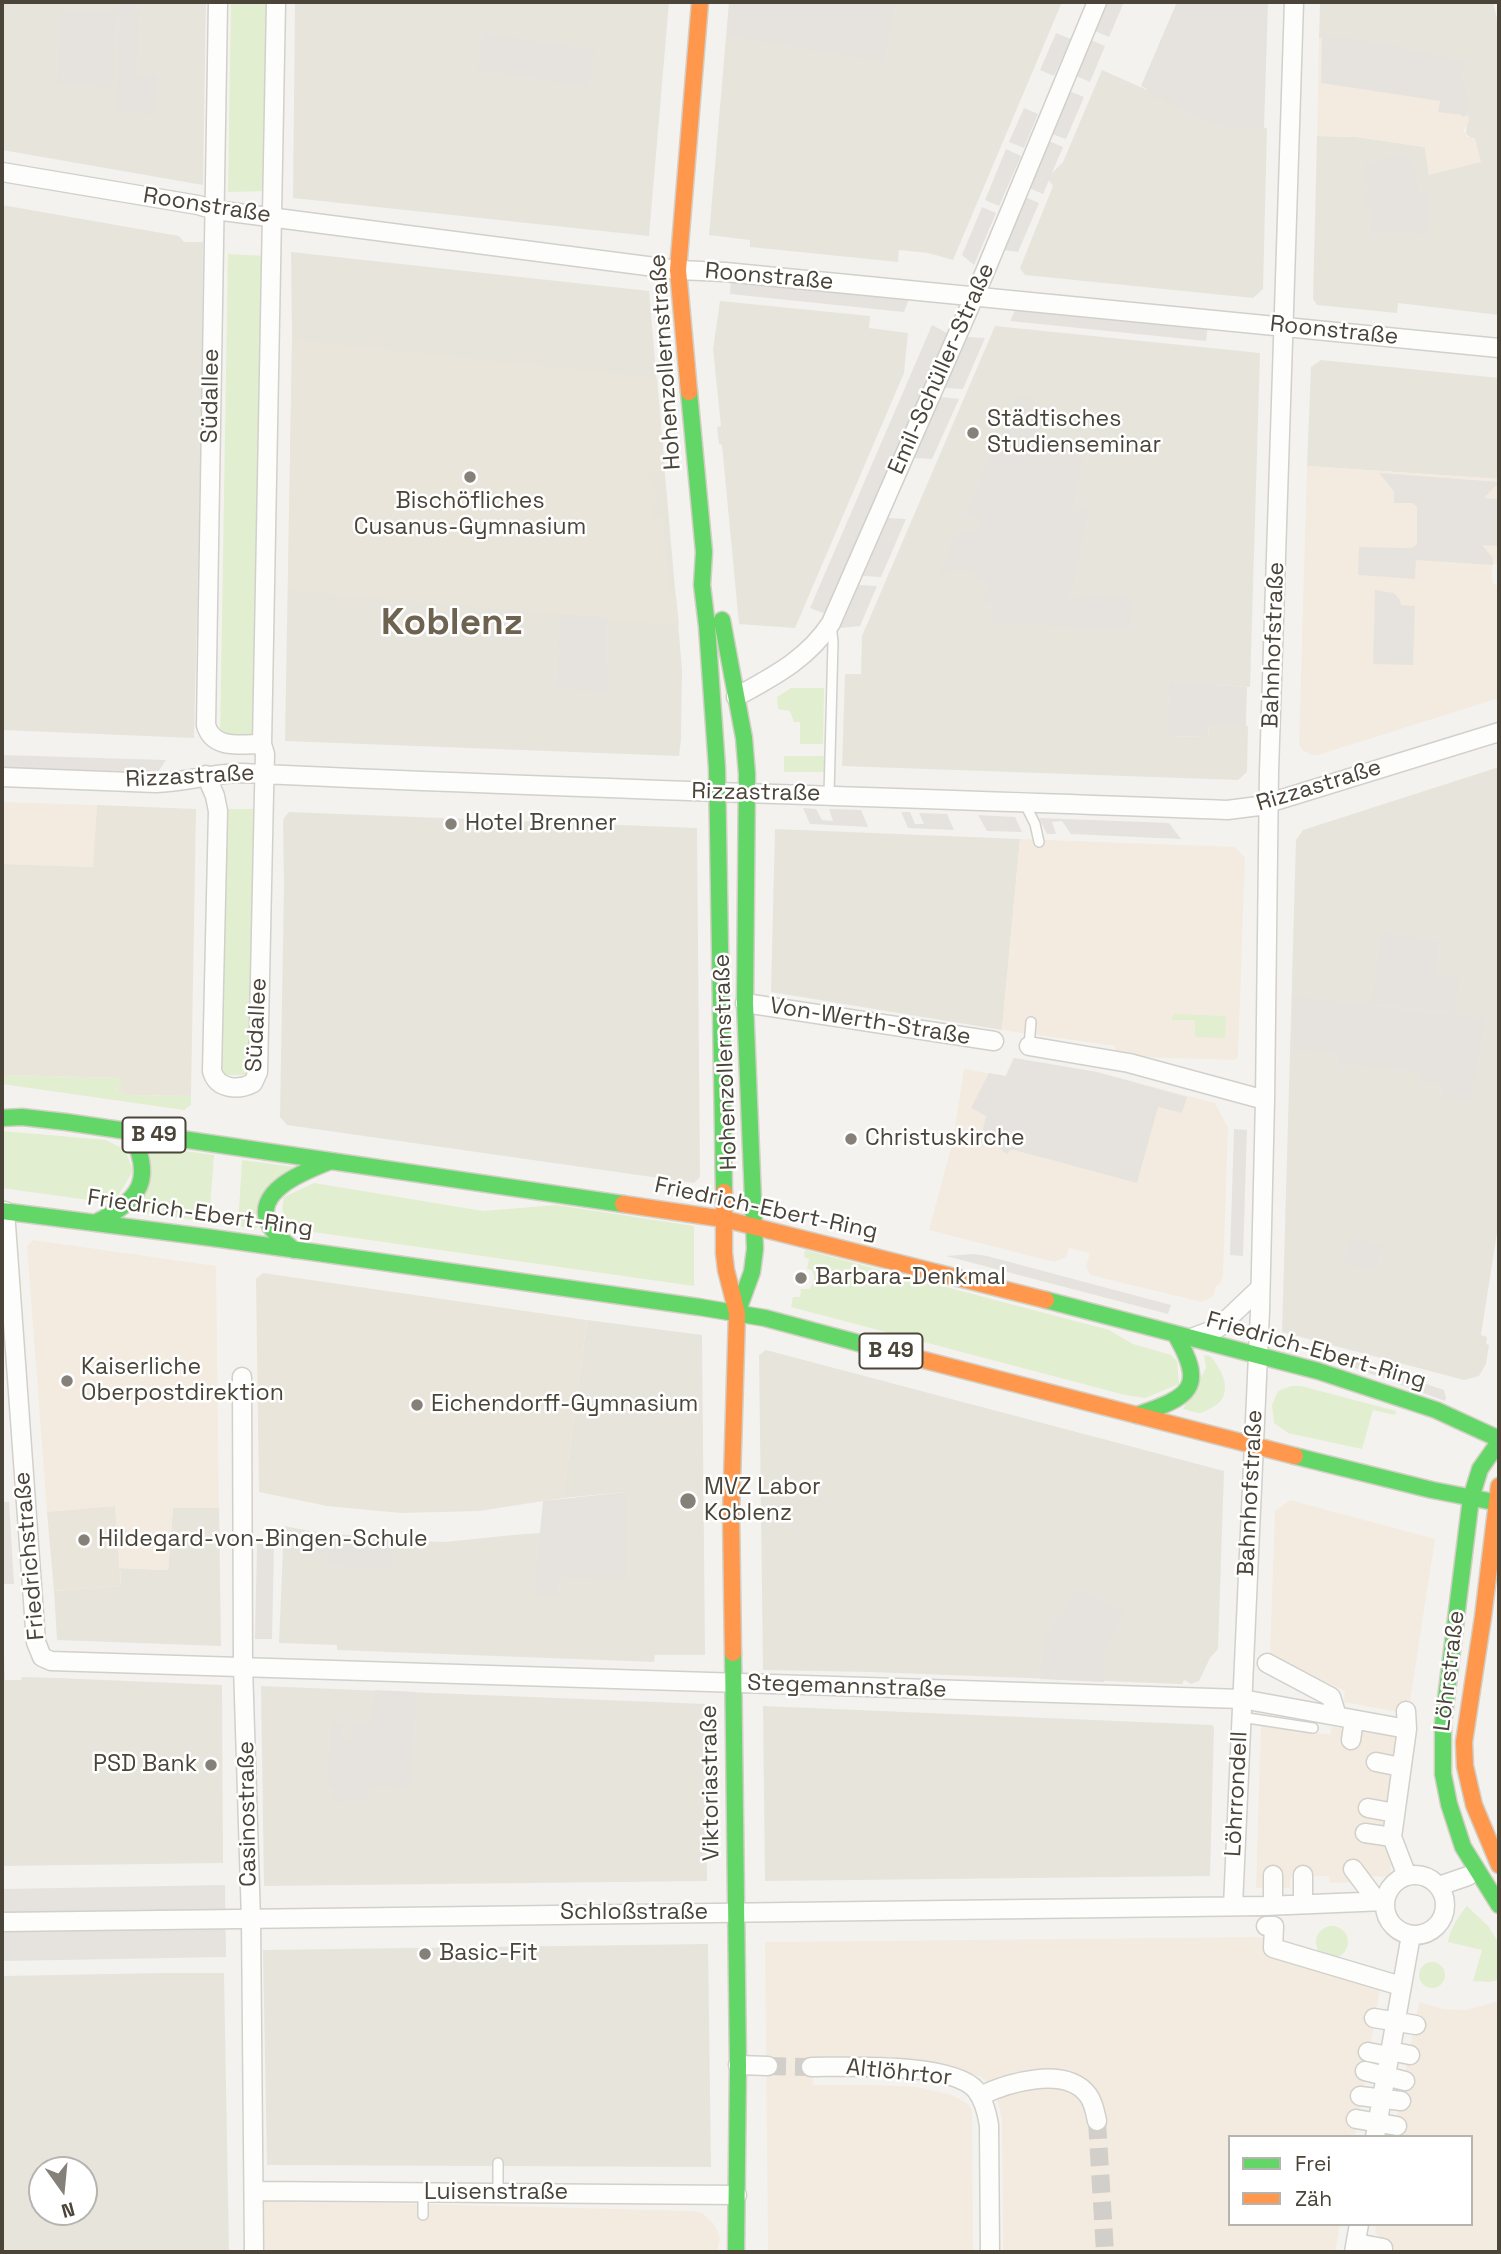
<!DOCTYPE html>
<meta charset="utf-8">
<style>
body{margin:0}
#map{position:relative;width:1501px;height:2254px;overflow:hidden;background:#f4f2ee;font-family:"Space Grotesk",sans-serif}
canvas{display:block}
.frame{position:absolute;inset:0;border:4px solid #4b4439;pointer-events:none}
.legend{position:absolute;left:1228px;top:2135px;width:245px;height:91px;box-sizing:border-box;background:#fff;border:2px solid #b7b4b0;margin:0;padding:9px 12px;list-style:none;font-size:21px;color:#4b4439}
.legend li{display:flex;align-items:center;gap:14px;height:35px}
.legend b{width:35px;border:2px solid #b7b4b0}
.north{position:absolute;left:28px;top:2156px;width:70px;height:70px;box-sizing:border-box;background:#fff;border:2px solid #b7b4b0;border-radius:50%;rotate:165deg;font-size:19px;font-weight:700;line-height:28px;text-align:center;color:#4b4439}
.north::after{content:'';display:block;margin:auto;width:24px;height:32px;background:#868178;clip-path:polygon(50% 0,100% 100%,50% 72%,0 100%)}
</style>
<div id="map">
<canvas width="1501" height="2254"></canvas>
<div class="frame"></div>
<ul class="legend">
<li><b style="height:9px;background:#63d668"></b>Frei</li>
<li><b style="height:9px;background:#ff974d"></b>Zäh</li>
</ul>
<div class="north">N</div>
</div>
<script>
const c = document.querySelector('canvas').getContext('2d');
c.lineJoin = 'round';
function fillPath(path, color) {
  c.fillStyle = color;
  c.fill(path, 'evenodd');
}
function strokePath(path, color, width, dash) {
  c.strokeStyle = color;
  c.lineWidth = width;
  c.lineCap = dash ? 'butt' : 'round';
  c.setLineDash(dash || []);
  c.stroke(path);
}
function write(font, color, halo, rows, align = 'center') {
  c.font = font + ' "Space Grotesk",sans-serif';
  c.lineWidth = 5;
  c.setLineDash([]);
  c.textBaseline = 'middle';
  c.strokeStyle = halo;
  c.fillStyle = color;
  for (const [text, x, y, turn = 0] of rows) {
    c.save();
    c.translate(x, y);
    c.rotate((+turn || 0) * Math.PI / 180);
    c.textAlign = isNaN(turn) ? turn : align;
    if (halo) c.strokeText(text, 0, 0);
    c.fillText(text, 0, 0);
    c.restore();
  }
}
const residential = new Path2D(`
 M2,2h204l-3,183 -201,-35z
 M295,2h374l-20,234 -356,-38z
 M729,2h333l-109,258 -25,-7 -29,-3 -1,12 -148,-15v-7l-41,-5z
 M1320,2h173l6,25v288l-101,-12 -1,10 -80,-8 -4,-6 4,-163 40,1 68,10 4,28 42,-37 -5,-4 1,-11 -107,-83 -41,-2z
 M1102,70l131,58h34l-4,161 -10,9 -228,-23 -5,-7 33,-82 -6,-8 16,-16z
 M2,205l177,31 5,6h19l-1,157 -8,339 -192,-8z
 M291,252l358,39 33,378 -1,70 -2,17 -394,-15 7,-401z
 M720,301l150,15 -1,12 39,5 -4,40 -109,255 -56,-4 -17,-179 -3,-1 -2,-17 4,-1 -8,-77z
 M995,326l265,27 -10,334 -79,-4 -2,53 39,1 1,-11h39l-1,46 -9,8 -396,-14 3,-92h16l1,-38z
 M1321,360l178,18v101l-192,-13 4,-99z
 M1499,767v453l-18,115 6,2 -1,7 3,1 -3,19 -7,12 -15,4 -182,-48 14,-492 7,-10z
 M289,812l408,16 3,349 -6,6 -407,-58 -7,-8 4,-232 -1,-62 1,-5z
 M775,829l245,10 -18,191 -231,-38z
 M587,1320l115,15 3,320h-50l-1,7 -317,-12v-5l-58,-2 5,-117 26,5 84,9 50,2 69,-7 28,-2 -1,4 85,-10 1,-35 -63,6z
 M766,1350l458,121 -6,178 -8,9 -11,23 -8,3 -7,-4 -2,4 -311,-12 -108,-2 -4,-315z
 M173,1508h46l2,138 -164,-6 -3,-49 67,-5 -1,-18 48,2z
 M2,1601l3,79h16l1,-3 36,1 164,7 1,178 -221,3z
 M261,1686l444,18 2,177 -443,5z
 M763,1706l449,19 2,3 -4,148 -445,5z
 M708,1944l3,223 -444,-2 -4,-215z
 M164,1973h60l5,279h-227v-276zM42,2170h42v42h-42z`);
const commercial = new Path2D(`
 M1319,38l41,2 102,36 7,45 -5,9 3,7 8,1 6,24 -52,13 -4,-28 -68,-10 -40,-1z
 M1307,466l192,13v85h-7v18l7,6v110l-181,57h-7l-9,-5 -3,-6z
 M2,802l95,3 -3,62 -92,-3z
 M1020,839l215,8 10,11 -7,198 -3,4 -120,-4v-10l-113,-16z
 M1013,1058l84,14 118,31 13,25 -5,148 -3,8 -4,2 -3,10 -11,6 -112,-27 -4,-8 4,-14 -21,-5 -3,9 -12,5 -125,-32 24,-90 11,-71 41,7z
 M33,1240l183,26 3,242h-46l-5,62 -48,-2 -5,-62 -68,6 -20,-266z
 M1290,1500l145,39 -27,175 -64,-12 1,-11 -75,-36 5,-144z
 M1261,1724l69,11 2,-8 66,10 -13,82 8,23 -3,35 -25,-1 -1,6 -34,1 -1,-7 -38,1 -1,11h-34z
 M1267,1937v19l113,33 -25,148h-125v87h110l-5,28h-332l-1,-131 -3,-16 -9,-20 -9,-8 -27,-8 -80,-11 -62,-1 1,28h61l43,2 35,8 16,9 4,6 1,142h-205l-3,-310z
 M1499,2001v251h-122l2,-15 -4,-4 1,-9h95v-87h-78l26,-135 24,7 23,1z
 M262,2200l433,11 7,2 11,10 5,9 2,8 -4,12h-454z`);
const education = new Path2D(`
 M292,340l365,38 8,93 -16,1 1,11h4l2,22 -4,1 1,11h10l6,78h7l3,30 -391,-35z
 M97,805l99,4 -5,287 -69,-1 -4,-3 -1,-6 5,-8 -120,-3v-211l91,3z
 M263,1273l324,47 -24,178 -84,13 -78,2 -74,-7 -68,-14 -3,-213z
 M115,1506l6,80 -67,5 -7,-79z`);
const green = new Path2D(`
 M231,2h37l-2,189 -38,1z
 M228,254l37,2 -12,483 -33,-1z
 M791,688h33l-1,56h-23v-22h-6l-4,-11 -12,-2 -1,-12z
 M784,756h40v16h-40z
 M223,809h34l-3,258 -5,8h-26l-4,-7z
 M1173,1014l53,2 -1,22 -30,-1v-17h-23z
 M2,1075l120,3v8h-5l1,6 5,-1v4l68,1v9l-7,5 -182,-26z
 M2,1131l104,9 19,10 8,21 -18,30 -12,1 -101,-14z
 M151,1146l63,9 -5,67 -77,-10z
 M242,1160l61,8 -47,61 -18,-3z
 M314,1183l169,28 73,-6 138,21v60l-395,-56c-15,-8 -19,-16 -15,-33z
 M805,1250l304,80 24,14 38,11 6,6 2,23 -34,14 -20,-3 -334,-88 2,-10h7l1,-8h8c5,-6 7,-12 3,-19l-5,-1 2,-10 -5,-2z
 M1204,1355l6,1c14,15 25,41 1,52 -1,1 -10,5 -11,5 -4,0 -12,-3 -17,-4l23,-41z
 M1291,1386h10l95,25 -1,4 -22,-5 -11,39 -74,-16 -14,-10 -2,-18 6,-14z
 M1467,1906l21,20 11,17v37l-10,2 -16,-1 9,-31 -34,-8c3,-15 10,-25 19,-36z
 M1316 1942a16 16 0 1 1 32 0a16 16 0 1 1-32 0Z
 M1419 1975a13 13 0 1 1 26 0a13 13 0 1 1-26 0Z`);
const parking = new Path2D(`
 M120,2h19l-2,73h20l-1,40 -40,-5z
 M730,2h166l-12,60 -157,-26z
 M1107,2h17l-15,35 -14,-6z
 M1177,2h91l-4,127h-31l-29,-7 -24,-12 -21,-15 -5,4 -7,-8v-2l-6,-3z
 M60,10h56l-3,77 -56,-2z
 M483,33l112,17 -6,37 -112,-17z
 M1056,33l15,6 -17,37 -14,-6z
 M1322,37l38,2 106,22 -4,15 7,31 -2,1 1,7 -6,2v-2l-24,-3 2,-11 -119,-18z
 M1091,40l14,6 -15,36 -14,-6z
 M1069,91l15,6 -18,42 -14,-5z
 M1024,108l14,6 -14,34 -15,-6z
 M1049,141l14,6 -20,47 -14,-6z
 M1006,149l15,7 -22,50 -14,-6z
 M1399,155l11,4 4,5 4,28h11l-1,42 -58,-2 1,-22 -7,-1v-20h9v-3l-8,-1v-22h8z
 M1025,197l14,6 -21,49 -15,-2z
 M982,207l14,6 -22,52 -12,-10z
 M731,276l180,18 -7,18 -174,-18z
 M1017,306l191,19 -2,16 -196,-20z
 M932,325l15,8 -121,281 -16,-6z
 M967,337l18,1 -22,51 -18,-1z
 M1016,396l16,2 5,25 -4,10 14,17 14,-11 8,11 15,2 -13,61 18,-5 -20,92 18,-5 45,2 -2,32 -138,-6 1,-19 -9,-4 7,-14 -15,-7 1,-3 -15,-7 -23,6 17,-41 20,-4 7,-16 -19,3z
 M941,397l18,2 -27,60 -18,-1z
 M1379,473l120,9 -15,16 15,1v47l-17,-1 11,13v7l-77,-5 -1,19 -57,-4 1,-28 53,1 5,-4v-37l-5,-4h-18v-12z
 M888,518l18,1 -25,58 -18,-1z
 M859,585l18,1 -17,40 -20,2z
 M1375,590l19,3 6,7 1,5 14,1 -2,59 -40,-1z
 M560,614l47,3 -1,38 4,37 -53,-4z
 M1170,682l77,5 -1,39h-37l-1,11 -40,-1z
 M2,755l164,5 -8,12 -156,-4z
 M803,808l13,1 6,11 11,1 -4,-12 32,1 7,17 -58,-3z
 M901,812h9l5,12h9l-5,-11 28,1 7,16 -46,-2z
 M978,815l37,2 7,15 -35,-1z
 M1039,818l130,5 12,16 -110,-5 -9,-13 -10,1 4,12h-9z
 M1381,932l58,10 -3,33 23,3 -5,35 -82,-10z
 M1293,996l192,23 -15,83 -29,-3 1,-16 -22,-2v-9l-82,-9 1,-9 -47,-5z
 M1014,1058l83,14 90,25 -5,16 -24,-6 -21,76 -123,-33h-4l-3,4 -13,-9 -14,-3 6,-26 -15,-8 18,-35 17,3z
 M1234,1129l13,1 -4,126 -13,-1z
 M1351,1238l31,7 -7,26 -31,-8z
 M974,1254l13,2 184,49 -3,9 -222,-58z
 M1351,1358l93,32 2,8 -1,3 -101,-37 1,-4z
 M626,1492v88l-67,-3 -1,20h-15l-9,-3 9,-93z
 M2,1502h7l5,82h-12z
 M328,1538l66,2 -2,28 -65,-2z
 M257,1543h17l-2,96h-17z
 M1078,1588l47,25 -19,32 -2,37 -64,-3 5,-44 20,-23z
 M375,1690l41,2 -5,95 -41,-1 -1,15 -36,1v-15h-6l4,-65h12l-1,18 10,1 1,-18h19z
 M225,1885l1,72 -224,4v-72z`);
const streetTunnel = new Path2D(`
 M768,2066l43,1
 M1097,2121l8,131`);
const lane = new Path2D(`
 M829,794l4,-152 -2,-17
 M1025,804l10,20 4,18
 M1029,1046l2,-24
 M1241,1717l72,11
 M498,2163v30
 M423,2192v23`);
const street = new Path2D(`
 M218,2l-12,723c7,25 35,19 56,19
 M2,172l196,33 17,5 463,60 47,2 774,76
 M736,697c36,-20 72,-38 95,-74l153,-349 113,-272
 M206,775l9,21 3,15 -6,260c5,18 26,20 41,12l5,-11 6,-279 1,-39 -3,-10 14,-742
 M2,777l154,6c29,-1 57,-10 86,-10 328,16 656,24 985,37l32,-4 240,-74
 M745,1003l249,38
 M1029,1046l100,17 136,37
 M5,1211l31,431 6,15 9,4 1191,38 165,30
 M1194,1337l24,-9 42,-40
 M242,1377l1,289 8,254 3,332
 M1267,1663l64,34 6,19
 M1406,1711l1,18 -15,108 15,39
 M1351,1740l3,-20
 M1376,1762l25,5
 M1368,1808l27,5
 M1365,1833l27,4
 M1353,1869l24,32
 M1273,1875v30
 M1303,1875v29
 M1385 1905a30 30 0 1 1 60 0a30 30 0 1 1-60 0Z
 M1439,1886l29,-10
 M1233,1906l27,-595 5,-211 4,-328 25,-770
 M2,1922l1263,-16 120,-5
 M1266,1926h8l-1,22 128,38
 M1374,2018l42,7
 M1390,2051l20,4
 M1368,2052l21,4
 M738,2065l30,1
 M811,2067c36,0 141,-5 165,23 8,10 11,23 13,35l1,127
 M1365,2071l40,10
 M980,2096c27,-13 85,-31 108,-1 6,8 7,17 9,26
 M1360,2096l41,5
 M1356,2119l41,7
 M1375,2137l36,-202
 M255,2191l482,4
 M1356,2243l27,5
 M1354,2252l5,-28`);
const fast = new Path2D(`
 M689,392l15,160 -2,33 5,41 10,142 7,424
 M722,620l22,118 3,36 -2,229 10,246 -3,23 -15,41
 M2,1118l20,-1 44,5 557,82
 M2,1211l211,27 486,69 66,11 101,27
 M95,1223c46,-23 60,-44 35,-92
 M294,1250c-8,-7 -18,-14 -24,-24 -20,-35 38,-56 61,-65
 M1046,1300l272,71 118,39 63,29
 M1137,1415c53,-18 70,-27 38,-81
 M1499,1442l-19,27 -9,29 -28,225v51l6,30 14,43 36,58
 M1295,1456l137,34 67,13
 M733,1653l5,412 -2,187`);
const slow = new Path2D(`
 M689,392l-11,-122 22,-268
 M724,1192v61l2,17 11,43 -6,201 2,139
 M623,1204l101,15 322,81
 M866,1345l429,111
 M1499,1486l-16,131 -19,125 1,24 9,39 25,60`);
const markers = [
 [973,433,7,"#868178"],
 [470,477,7,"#868178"],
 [451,824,7,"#868178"],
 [851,1139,7,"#868178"],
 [801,1278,7,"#868178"],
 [67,1381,7,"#868178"],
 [417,1405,7,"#868178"],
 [688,1501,9,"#868178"],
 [84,1540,7,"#868178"],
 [211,1765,7,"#868178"],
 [425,1954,7,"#868178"]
];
const shields = [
 [154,1135,63],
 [891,1351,63]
];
const shieldNames = [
 ["B 49",154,1135],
 ["B 49",891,1351]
];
const streetNames = [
 ["Roonstraße",207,206,9],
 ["Roonstraße",769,277,5],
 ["Roonstraße",1334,331,6],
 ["Hohenzollernstraße",666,362,-94],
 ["Emil-Schüller-Straße",942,369,-66],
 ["Südallee",211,396,-89],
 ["Bahnhofstraße",1274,645,-88],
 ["Rizzastraße",190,777,-3],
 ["Rizzastraße",1319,786,-17],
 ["Rizzastraße",756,793,1],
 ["Von-Werth-Straße",870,1022,9],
 ["Südallee",257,1025,-87],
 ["Hohenzollernstraße",726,1062,-92],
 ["Friedrich-Ebert-Ring",766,1209,12],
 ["Friedrich-Ebert-Ring",200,1214,8],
 ["Friedrich-Ebert-Ring",1316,1351,16],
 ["Bahnhofstraße",1251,1493,-87],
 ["Friedrichstraße",30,1556,-95],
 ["Löhrstraße",1450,1671,-83],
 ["Stegemannstraße",847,1687,2],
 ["Viktoriastraße",711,1783,-91],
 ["Löhrrondell",1237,1794,-87],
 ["Casinostraße",248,1814,-91],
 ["Schloßstraße",634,1913],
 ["Altlöhrtor",899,2073,6],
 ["Luisenstraße",496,2193]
];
const poiNames = [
 ["Städtisches",987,420],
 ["Studienseminar",987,446],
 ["Bischöfliches",470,502,"center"],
 ["Cusanus-Gymnasium",470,528,"center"],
 ["Hotel Brenner",465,824],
 ["Christuskirche",865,1139],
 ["Barbara-Denkmal",815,1278],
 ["Kaiserliche",81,1368],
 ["Oberpostdirektion",81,1394],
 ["Eichendorff-Gymnasium",431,1405],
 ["MVZ Labor",704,1488],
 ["Koblenz",704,1514],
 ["Hildegard-von-Bingen-Schule",98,1540],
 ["PSD Bank",197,1765,"right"],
 ["Basic-Fit",439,1954]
];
const townNames = [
 ["Koblenz",452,624]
];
fillPath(residential, '#e7e4dc');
fillPath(commercial, '#f3ebdf');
fillPath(education, '#eae5da');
fillPath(green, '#e1eecf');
fillPath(parking, '#e6e3df');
strokePath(streetTunnel, '#d2cfca', 18, [18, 9]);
strokePath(lane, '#d2d0cb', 12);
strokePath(street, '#d2d0cb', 21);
strokePath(fast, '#d3cfc5', 19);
strokePath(slow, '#d3cfc5', 19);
strokePath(lane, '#fdfdfc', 9);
strokePath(street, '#fdfdfc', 18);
strokePath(fast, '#63d668', 16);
strokePath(slow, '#ff974d', 16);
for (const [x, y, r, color] of markers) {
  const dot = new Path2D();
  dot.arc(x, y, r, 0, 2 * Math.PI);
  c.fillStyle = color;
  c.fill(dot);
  strokePath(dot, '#fff', 2.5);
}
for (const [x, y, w] of shields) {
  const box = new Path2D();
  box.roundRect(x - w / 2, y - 17.5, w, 35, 5);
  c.fillStyle = '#fff';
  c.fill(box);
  strokePath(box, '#4b4439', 2);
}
write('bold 21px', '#4b4439', null, shieldNames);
write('23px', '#4b4439', '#fff', streetNames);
write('23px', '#4b4439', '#fff', poiNames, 'left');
write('bold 37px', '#6e6250', '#fff', townNames);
</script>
